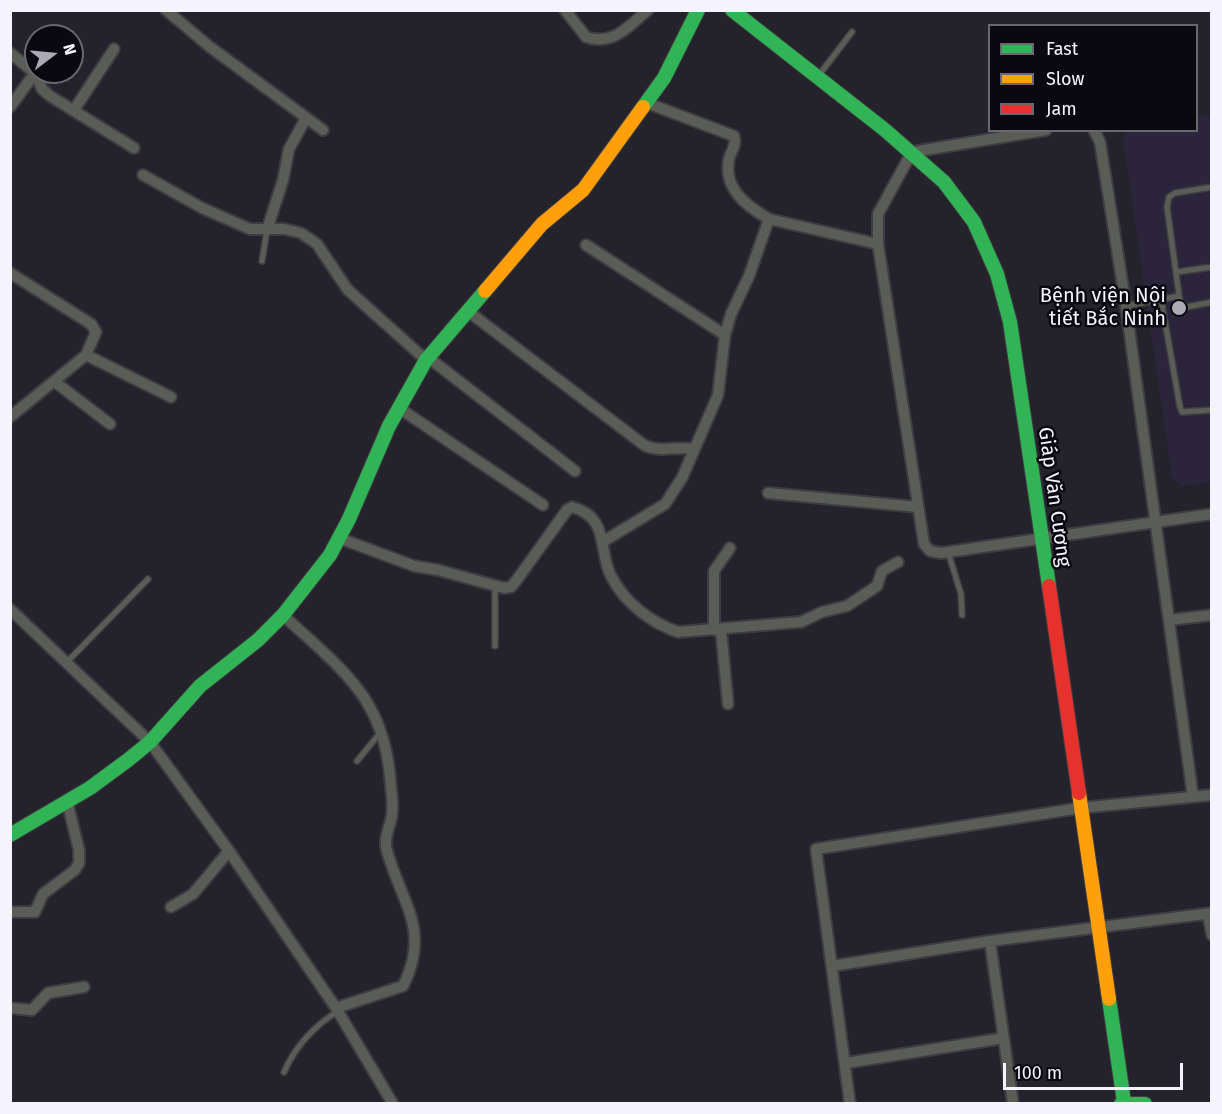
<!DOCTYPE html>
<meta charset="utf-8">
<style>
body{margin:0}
#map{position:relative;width:1222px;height:1114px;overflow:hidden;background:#24222a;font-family:"Fira Sans",sans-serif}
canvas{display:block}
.frame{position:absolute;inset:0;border:12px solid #f5f3fe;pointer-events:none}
.legend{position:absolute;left:988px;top:24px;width:210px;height:108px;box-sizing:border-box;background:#0b0910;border:2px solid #69676f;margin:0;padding:8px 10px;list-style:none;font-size:18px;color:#f5f3fe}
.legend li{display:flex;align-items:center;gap:12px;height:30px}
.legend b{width:30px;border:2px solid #69676f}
.north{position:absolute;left:24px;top:24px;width:60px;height:60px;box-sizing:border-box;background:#0b0910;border:2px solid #69676f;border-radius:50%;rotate:74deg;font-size:16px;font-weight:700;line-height:24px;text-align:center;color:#f5f3fe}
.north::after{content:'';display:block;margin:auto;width:21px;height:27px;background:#acaab4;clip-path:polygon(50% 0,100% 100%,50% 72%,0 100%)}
.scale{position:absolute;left:1003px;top:1063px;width:180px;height:27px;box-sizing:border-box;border:3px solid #f5f3fe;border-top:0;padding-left:8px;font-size:18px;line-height:21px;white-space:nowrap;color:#f5f3fe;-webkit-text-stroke:4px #0b0910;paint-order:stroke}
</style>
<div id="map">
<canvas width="1222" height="1114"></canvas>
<div class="frame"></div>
<ul class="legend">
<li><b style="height:8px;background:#30b455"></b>Fast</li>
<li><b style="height:8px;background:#ff9f0a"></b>Slow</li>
<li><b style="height:8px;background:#e5322d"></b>Jam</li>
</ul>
<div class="north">N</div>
<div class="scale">100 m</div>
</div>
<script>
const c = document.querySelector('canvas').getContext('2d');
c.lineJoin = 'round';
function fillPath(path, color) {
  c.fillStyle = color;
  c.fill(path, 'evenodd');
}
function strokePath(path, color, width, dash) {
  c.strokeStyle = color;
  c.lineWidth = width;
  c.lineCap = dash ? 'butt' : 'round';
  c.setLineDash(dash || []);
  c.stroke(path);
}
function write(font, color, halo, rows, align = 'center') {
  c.font = font + ' "Fira Sans",sans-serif';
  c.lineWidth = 5;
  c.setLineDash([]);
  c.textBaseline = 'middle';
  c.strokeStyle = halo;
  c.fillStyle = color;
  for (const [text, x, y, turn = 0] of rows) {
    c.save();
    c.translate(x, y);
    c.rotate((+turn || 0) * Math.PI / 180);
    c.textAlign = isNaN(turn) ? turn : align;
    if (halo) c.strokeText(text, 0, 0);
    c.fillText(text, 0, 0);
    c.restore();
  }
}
const built = new Path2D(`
 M1211,114v368l-29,4 -10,-9 -49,-338 5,-8 68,-1 1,-13z`);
const lane = new Path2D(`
 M819,75l33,-43
 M1212,187l-37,6 -6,4 -2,10 13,95 7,5 25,-5
 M262,261l5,-31
 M1176,272l36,-5
 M1161,299l19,108 2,5 30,-2
 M1126,306l53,-10
 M948,552l13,42 1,21
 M495,646v-60
 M66,663l82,-84
 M357,761l23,-28
 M284,1072c12,-27 30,-46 54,-61`);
const street = new Path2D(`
 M166,10l44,37 113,83
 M565,10l21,27c27,9 42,-10 62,-27
 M10,53l25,20 7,16 8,7 84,52
 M647,103l87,33c3,9 -3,15 -5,23 -6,29 17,47 40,60l109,25
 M10,107l25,-34
 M74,110l40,-61
 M1046,130l-134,22 -34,62v30l46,300 6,7 11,2 271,-39
 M1094,130l6,12 26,164 67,491
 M143,175l59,33 48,21h34l17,4 16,11 31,46 78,70
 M267,230l16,-50 6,-31 17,-31
 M586,245l139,90
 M10,273l81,51 5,8 -10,23 -76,62
 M469,312l175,133c15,8 32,1 49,4
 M86,355l85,42
 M429,358l146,113
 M55,382l55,42
 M399,408l144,97
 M768,493l150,14
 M339,538l75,28 24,4 66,18 7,-1 5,-6 51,-71 5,-3c38,10 26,44 39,69 13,26 40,47 67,56l123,-10 21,-10 25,-6 30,-20 5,-15 16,-9
 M604,541l61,-37 17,-26 36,-83 7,-60 6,-21 18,-38 20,-57
 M10,609l140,133 79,109 107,157 57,96
 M283,615c61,57 103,83 108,173 1,8 2,19 1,27 -2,12 -9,24 -5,36 15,53 44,79 16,135l-67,22
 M1169,620l43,-5
 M714,630v-59l16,-23
 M721,630l7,74
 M171,907l22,-13 36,-43
 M10,912h25l8,-18 32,-24 4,-7v-13l-12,-49
 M1208,914l4,21
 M990,941l23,163
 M832,966l158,-25 222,-28
 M10,1008l22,2 16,-17 36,-6
 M846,1063l158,-25
 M850,1104l-34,-255 264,-41 132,-13`);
const fast = new Path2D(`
 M732,10l153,120 59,52 30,40 23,52 13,48 39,264
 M643,107l21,-29 34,-68
 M10,835l80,-47 38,-28 22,-18 50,-56 58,-46 25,-25 47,-60 19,-36 40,-93 37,-66 59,-69
 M1109,999l15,103
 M1121,1104h24`);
const slow = new Path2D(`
 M485,291l57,-67 41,-34 60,-83
 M1079,793l30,206`);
const jam = new Path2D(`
 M1049,586l30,207`);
const markers = [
 [1179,308,8,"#acaab4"]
];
const poiNames = [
 ["Bệnh viện Nội",1166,296],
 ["tiết Bắc Ninh",1166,319]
];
const streetNames = [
 ["Giáp Văn Cương",1054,497,82]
];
fillPath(built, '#2a253a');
strokePath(lane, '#3e3c43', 8);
strokePath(street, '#3e3c43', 14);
strokePath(fast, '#3e3c43', 16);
strokePath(slow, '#3e3c43', 16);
strokePath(jam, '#3e3c43', 16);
strokePath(lane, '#5a5d56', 5);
strokePath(street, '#5a5d56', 10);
strokePath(fast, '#30b455', 14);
strokePath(slow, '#ff9f0a', 14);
strokePath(jam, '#e5322d', 14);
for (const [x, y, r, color] of markers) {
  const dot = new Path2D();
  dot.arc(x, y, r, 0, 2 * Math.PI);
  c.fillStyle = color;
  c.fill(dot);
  strokePath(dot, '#0b0910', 2);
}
write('20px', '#f5f3fe', '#0b0910', poiNames, 'right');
write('20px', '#f5f3fe', '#0b0910', streetNames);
</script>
